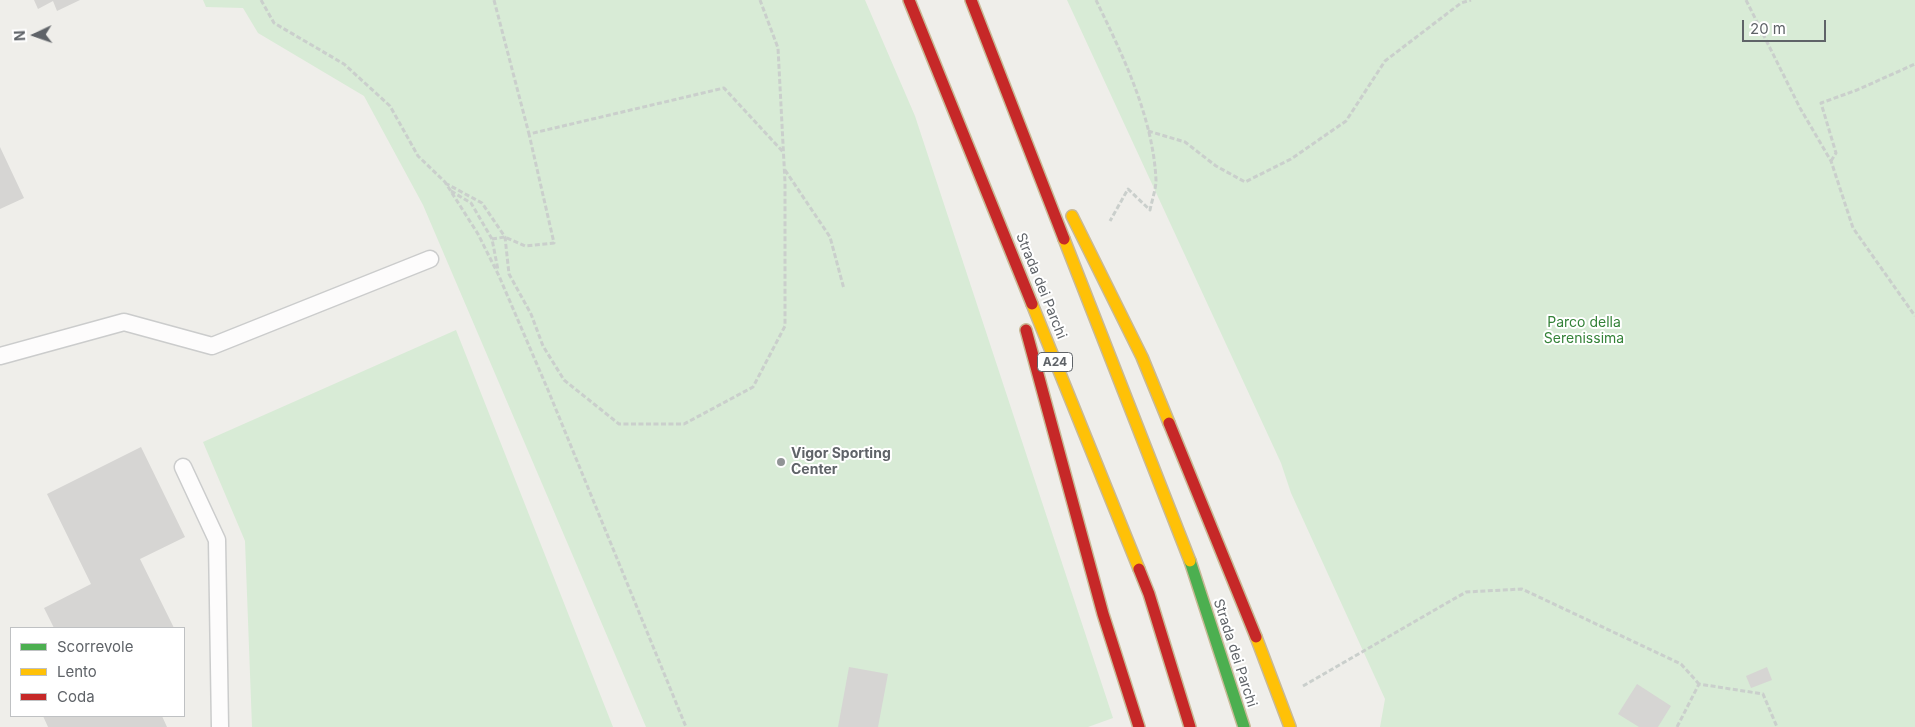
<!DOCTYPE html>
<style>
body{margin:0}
#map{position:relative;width:1915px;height:727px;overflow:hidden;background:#efeeea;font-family:Inter,sans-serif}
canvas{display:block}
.legend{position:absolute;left:10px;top:627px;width:175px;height:90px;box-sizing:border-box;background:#fff;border:1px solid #bfc1c3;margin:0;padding:6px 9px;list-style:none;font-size:15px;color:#5f6368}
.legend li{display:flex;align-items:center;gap:10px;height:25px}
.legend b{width:25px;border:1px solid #bfc1c3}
.north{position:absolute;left:10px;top:10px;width:50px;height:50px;-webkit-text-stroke:4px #fff;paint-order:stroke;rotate:267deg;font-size:14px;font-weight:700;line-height:20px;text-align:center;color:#5f6368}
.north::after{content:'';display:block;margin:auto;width:18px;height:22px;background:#5f6368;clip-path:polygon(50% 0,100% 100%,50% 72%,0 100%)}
.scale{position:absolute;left:1742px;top:20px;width:84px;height:22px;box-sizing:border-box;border:2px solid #5f6368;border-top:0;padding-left:6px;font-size:15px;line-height:18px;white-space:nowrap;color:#5f6368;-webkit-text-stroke:4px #fff;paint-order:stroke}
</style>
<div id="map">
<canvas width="1915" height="727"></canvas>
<ul class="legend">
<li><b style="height:6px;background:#4caf50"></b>Scorrevole</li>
<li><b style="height:6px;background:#ffc107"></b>Lento</li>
<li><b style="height:6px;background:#c62828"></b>Coda</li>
</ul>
<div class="north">N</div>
<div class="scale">20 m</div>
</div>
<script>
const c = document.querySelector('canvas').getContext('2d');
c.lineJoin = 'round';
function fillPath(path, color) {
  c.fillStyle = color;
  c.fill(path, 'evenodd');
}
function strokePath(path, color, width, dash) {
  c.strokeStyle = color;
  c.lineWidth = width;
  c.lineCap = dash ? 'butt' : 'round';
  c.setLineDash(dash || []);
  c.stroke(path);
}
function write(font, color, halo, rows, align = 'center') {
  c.font = font + ' Inter,sans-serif';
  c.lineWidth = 4;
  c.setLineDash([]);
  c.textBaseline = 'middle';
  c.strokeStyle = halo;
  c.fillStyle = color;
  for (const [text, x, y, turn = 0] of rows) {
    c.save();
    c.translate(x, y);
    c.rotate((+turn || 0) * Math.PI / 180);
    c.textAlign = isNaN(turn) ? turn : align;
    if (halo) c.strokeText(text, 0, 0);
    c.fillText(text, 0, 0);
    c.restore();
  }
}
const green = new Path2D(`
 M203,0h662l50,116 198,602 -25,9h-442l-223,-522 -59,-109 -106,-63 -15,-25 -37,-1z
 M1067,0h848v727h-535l5,-28 -94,-206 -10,-30z
 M456,330l157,397h-361l-7,-186 -42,-99z`);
const building = new Path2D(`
 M34,0h46l-23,11 -4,-10 -15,8z
 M0,147l24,51 -24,11z
 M141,447l44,90 -45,22 34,69h-120l-10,-20 47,-24 -44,-90z
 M849,667l39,7 -10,53h-40z
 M1767,667l5,13 -21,8 -5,-12z
 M1637,684l34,22 -13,21h-19l-21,-13z
 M43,716h119l5,11h-119z`);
const path = new Path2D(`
 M261,0l13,23 70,41 46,42 28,50 27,26 33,52 21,42 49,114 138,337
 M494,0l35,134
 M1096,0c27,56 57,117 60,180 0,9 -4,20 -6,30l-22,-21 -18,32
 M1746,0l54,108 31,53 22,67 62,88
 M1148,131l37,11 31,24 29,16 46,-23 55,-38 39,-60 76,-58 10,-3
 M1831,161l5,-8 -15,-50 36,-13 58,-26
 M785,170l45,67 14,52
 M445,183l37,20 23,34 4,37 22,40 12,32 21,34 55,44h65l69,-37 32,-61v-144l-7,-134 -18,-48
 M451,191l20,12 21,36 6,31
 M492,239l13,-2 20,9 29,-3 -25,-109 195,-46 60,65
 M1303,686l163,-94 56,-3 159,75 18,20
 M1677,727l22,-43 64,10 14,33`);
const lane = new Path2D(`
 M0,356l124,-34 88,24 218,-87
 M183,467l34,73 3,187`);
const fast = new Path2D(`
 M1190,561l54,166`);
const slow = new Path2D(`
 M1072,216l70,141 27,66
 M1064,239l126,322
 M1032,304l107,265
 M1256,637l34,90`);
const jam = new Path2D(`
 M909,0l123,304
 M971,0l93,239
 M1026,330l77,284 36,113
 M1169,423l87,214
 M1139,569l10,25 41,133`);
const markers = [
 [781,462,5,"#919496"]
];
const shields = [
 [1055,362,35]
];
const shieldNames = [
 ["A24",1055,362]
];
const streetNames = [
 ["Strada dei Parchi",1041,286,68],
 ["Strada dei Parchi",1235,653,72]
];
const parkNames = [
 ["Parco della",1584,323],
 ["Serenissima",1584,339]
];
const poiNames = [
 ["Vigor Sporting",791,454],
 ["Center",791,470]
];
fillPath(green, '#d8ebd6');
fillPath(building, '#d6d5d3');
strokePath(lane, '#cbcccc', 19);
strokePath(fast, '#c8b996', 14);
strokePath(slow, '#c8b996', 14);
strokePath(jam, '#c8b996', 14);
strokePath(path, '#cacfcc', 3, [5, 2.5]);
strokePath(lane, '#fdfcfc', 16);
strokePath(fast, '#4caf50', 11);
strokePath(slow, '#ffc107', 11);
strokePath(jam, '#c62828', 11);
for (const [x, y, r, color] of markers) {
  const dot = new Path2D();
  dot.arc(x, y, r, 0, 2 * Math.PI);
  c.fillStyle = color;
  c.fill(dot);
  strokePath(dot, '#fff', 2);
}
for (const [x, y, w] of shields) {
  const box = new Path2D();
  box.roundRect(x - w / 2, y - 9.5, w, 19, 4);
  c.fillStyle = '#fff';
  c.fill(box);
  strokePath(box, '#5f6368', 1);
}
write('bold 12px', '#5f6368', null, shieldNames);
write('14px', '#5f6368', '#fff', streetNames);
write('14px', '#348238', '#fff', parkNames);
write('bold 14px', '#5f6368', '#fff', poiNames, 'left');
</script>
